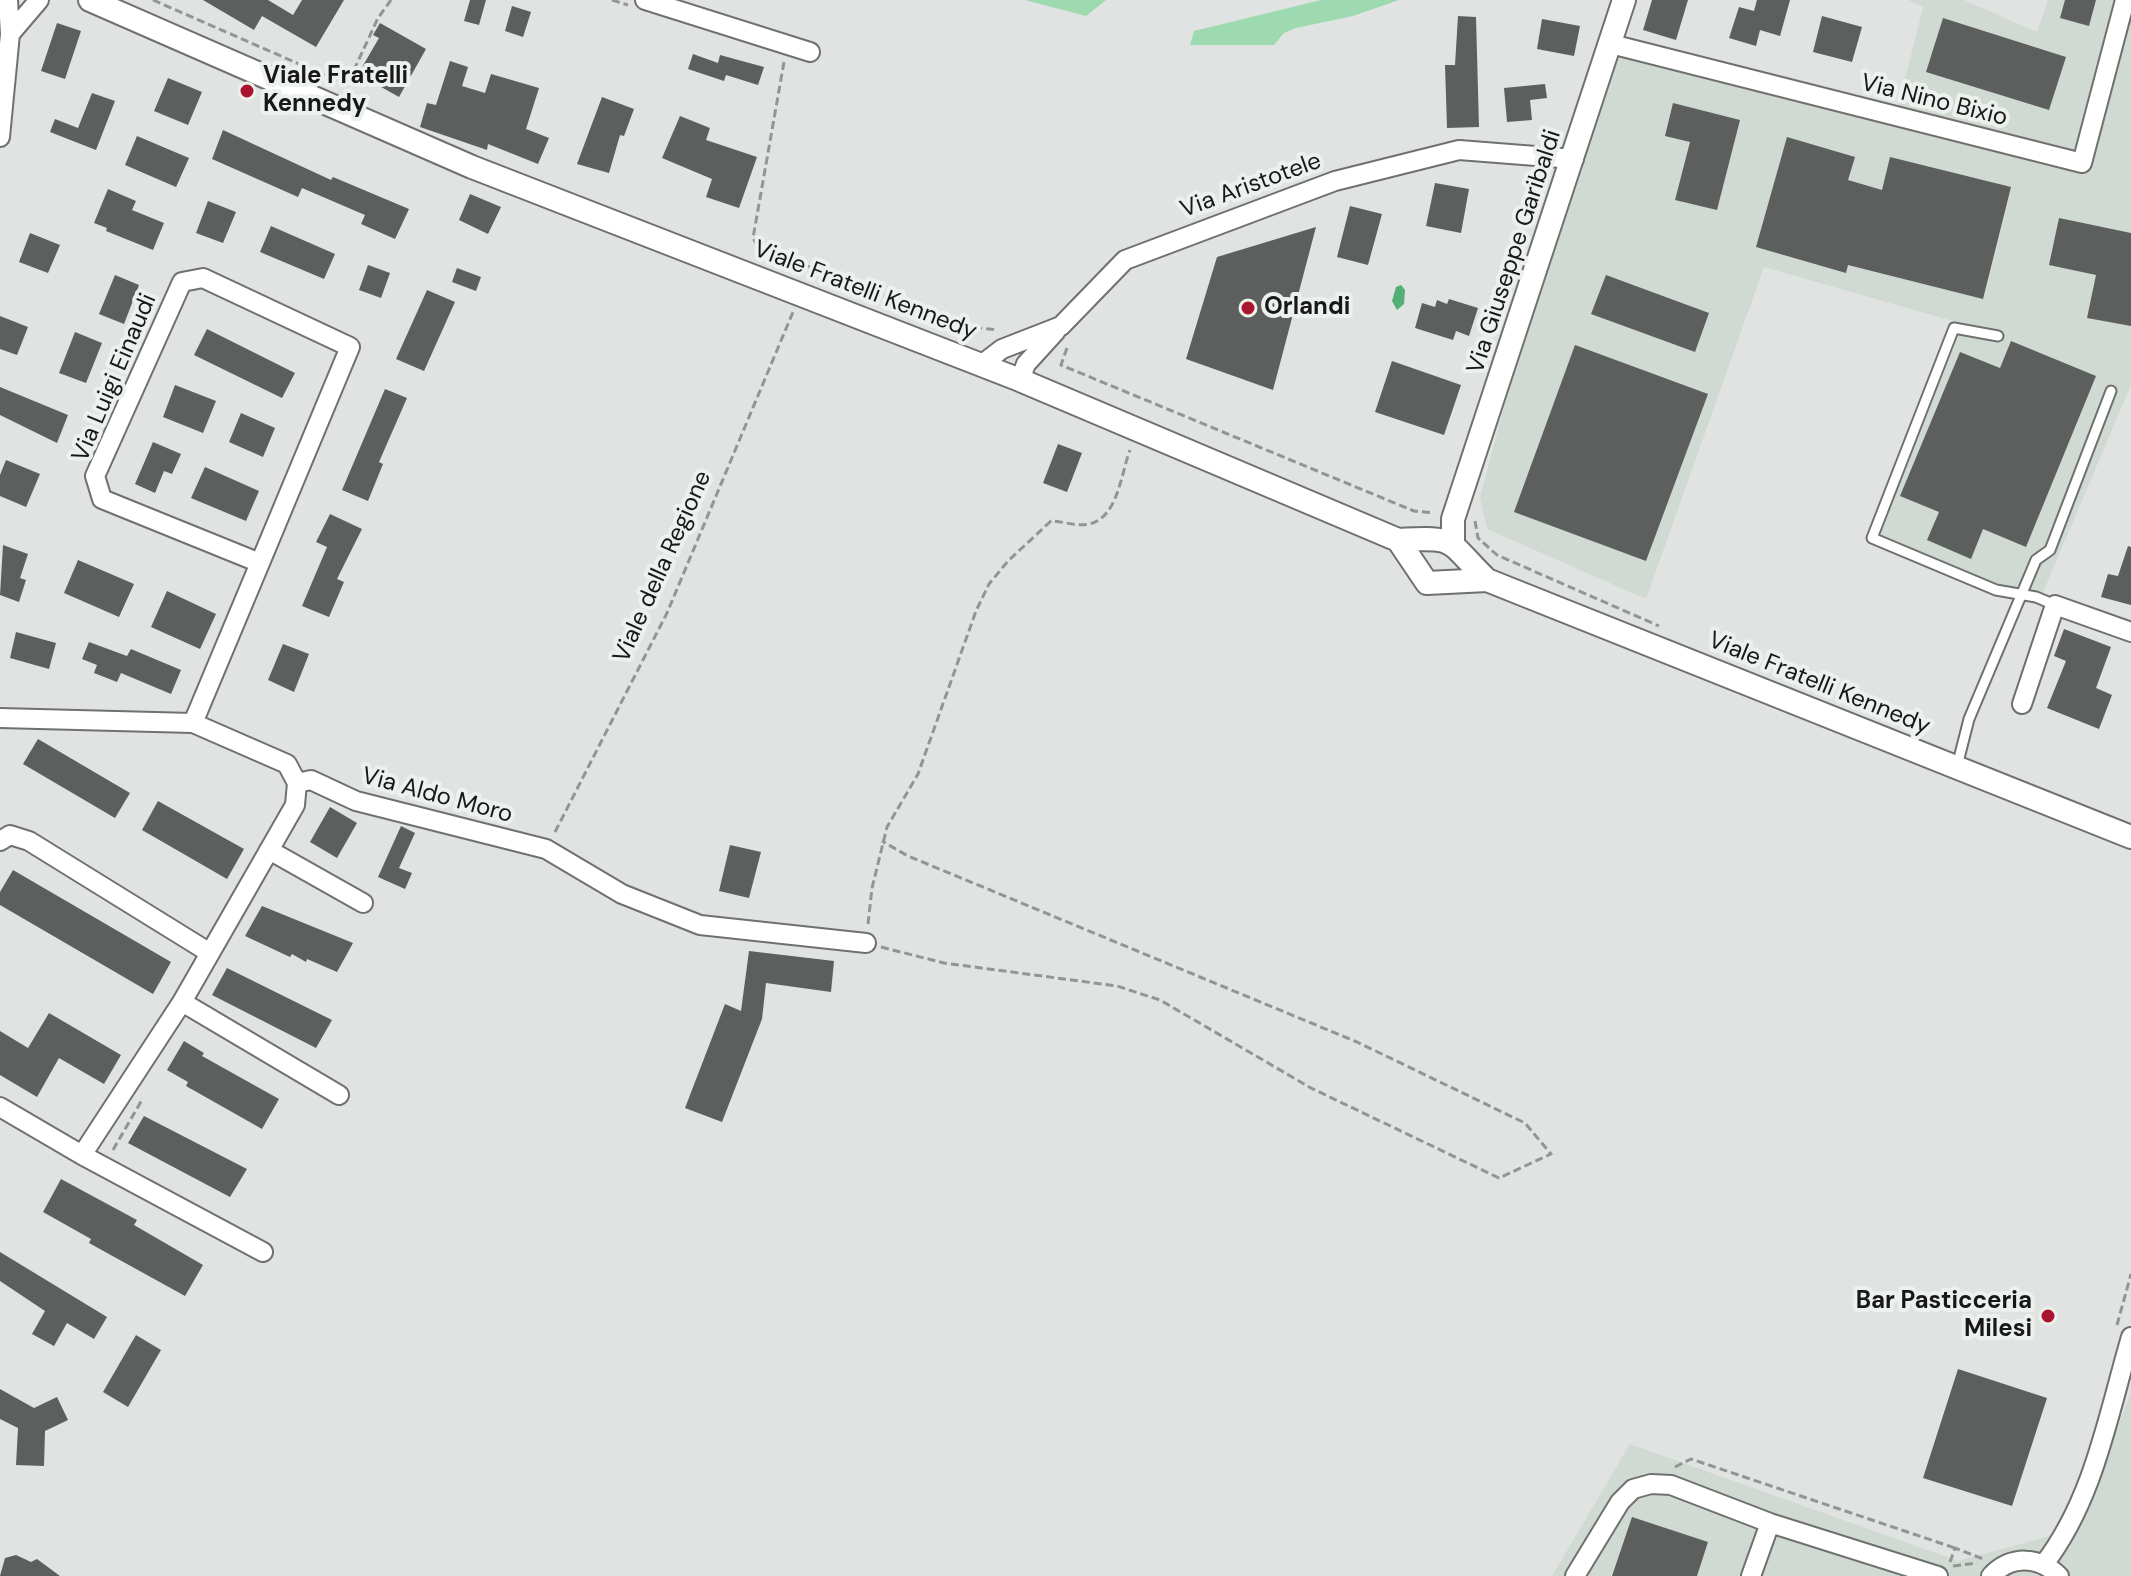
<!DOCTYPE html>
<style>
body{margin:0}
canvas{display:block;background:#e0e3e1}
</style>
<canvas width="2131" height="1576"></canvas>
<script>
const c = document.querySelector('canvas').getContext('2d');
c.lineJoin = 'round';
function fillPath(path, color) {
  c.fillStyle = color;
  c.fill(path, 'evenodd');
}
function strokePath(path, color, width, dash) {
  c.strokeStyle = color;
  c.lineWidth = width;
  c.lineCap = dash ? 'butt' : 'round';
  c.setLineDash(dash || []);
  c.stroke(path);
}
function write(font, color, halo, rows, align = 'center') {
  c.font = font + ' "DM Sans",sans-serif';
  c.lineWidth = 8;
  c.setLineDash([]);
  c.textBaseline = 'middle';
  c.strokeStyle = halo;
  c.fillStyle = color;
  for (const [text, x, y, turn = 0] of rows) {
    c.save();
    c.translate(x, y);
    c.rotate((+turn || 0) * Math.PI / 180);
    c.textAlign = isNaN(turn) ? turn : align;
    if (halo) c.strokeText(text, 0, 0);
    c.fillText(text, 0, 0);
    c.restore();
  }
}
const built = new Path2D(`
 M1908,0h56l73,32 11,-32h83v385l-93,219 -160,-66 85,-214 -199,-57 -118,332 -159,-70 -7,-32 30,-113 114,-348 274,71 25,-100z
 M2131,1392v184h-579l78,-132 328,117 121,-33z`);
const green = new Path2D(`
 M1025,0h81l-20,16z
 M1321,0h78l-46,16 -57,12 -12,5 -10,12h-84l4,-14z`);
const water = new Path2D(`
 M1401,285l4,5 -1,14 -7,6 -5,-9 4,-14z`);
const building = new Path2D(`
 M203,0h65l25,15 9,-15h42l-28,47 -54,-31 -8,14z
 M470,0h16l-7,25 -15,-4z
 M1652,0h36l-12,40 -33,-10z
 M1757,0h33l-10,36 -20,-6 -4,16 -27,-8 10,-31 15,4z
 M2065,0h31l-7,26 -29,-8z
 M512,6l19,6 -8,25 -18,-6z
 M1458,16l18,1 3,110 -32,1 -2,-63h10z
 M1822,16l40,11 -10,35 -39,-10z
 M1943,18l123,39 -17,53 -123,-38z
 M1542,19l38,7 -6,30 -37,-7z
 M57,23l24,8 -16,48 -24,-8z
 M380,23l46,26 -27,48 -41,-23 21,-36 -6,-3z
 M693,54l25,9 2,-8 44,12 -6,18 -32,-10 -2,6 -36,-12z
 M450,61l18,6 -6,19 23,7 6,-19 48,14 -13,41 23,9 -11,26 -50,-20 -1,6 -67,-23 7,-24 9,2z
 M168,78l34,14 -14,33 -34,-14z
 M1545,84l2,14 -17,2 2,20 -25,2 -3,-34z
 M92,93l23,8 -19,49 -46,-18 5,-13 23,9z
 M602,97l32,12 -10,27 -4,-1 -11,38 -32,-9z
 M1673,103l67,17 -23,90 -42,-10 15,-58 -25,-6z
 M680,116l30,12 -4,12 51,17 -18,51 -33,-11 6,-18 -50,-21z
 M223,130l108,50 2,-3 76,32 -14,30 -34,-15 4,-9 -63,-27 -4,9 -86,-38z
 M137,136l52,22 -13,29 -51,-22z
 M1787,137l68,20 -7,23 34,10 8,-33 121,30 -28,112 -135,-34 -2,8 -90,-26z
 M1435,183l34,6 -8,44 -35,-7z
 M108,189l28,12 -4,9 32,13 -11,27 -47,-19 1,-3 -13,-5z
 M470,194l31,13 -13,27 -29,-14z
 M208,201l28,11 -13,31 -27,-10z
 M1350,206l32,8 -14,51 -31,-8z
 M2059,218l72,15v93l-44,-8 9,-43 -47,-10z
 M271,226l64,28 -11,25 -64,-27z
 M1316,227l-43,163 -87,-31 31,-102z
 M30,233l30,12 -12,28 -29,-11z
 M368,265l22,8 -9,25 -22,-8z
 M457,268l24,9 -5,14 -24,-9z
 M115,275l24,10 -15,39 -25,-10z
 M1606,275l103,38 -14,39 -104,-38z
 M427,290l28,12 -31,69 -28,-12z
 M1449,299l29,9 -9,28 -13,-5 -3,9 -38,-12 7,-25 13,4 2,-7 10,4z
 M0,316l28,11 -11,28 -17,-6z
 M207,329l88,44 -13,25 -88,-43z
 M75,332l27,11 -16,40 -27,-10z
 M2011,341l85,35 -70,171 -43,-18 -12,30 -44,-19 12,-28 -39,-16 60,-144 40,16z
 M1575,345l133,49 -62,167 -132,-49z
 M1392,361l69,24 -17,50 -69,-23z
 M175,385l41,16 -13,32 -40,-16z
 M0,387l68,28 -11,28 -57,-28z
 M385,389l22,9 -28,64 4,2 -15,37 -26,-11z
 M241,413l34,15 -12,29 -34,-15z
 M153,442l28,12 -9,20 -8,-3 -9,22 -20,-9z
 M1058,444l24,9 -15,39 -24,-9z
 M6,460l34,14 -14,33 -26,-11v-21z
 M205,467l54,24 -13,30 -55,-23z
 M330,514l32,15 -25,50 7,3 -15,35 -27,-11 25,-59 -11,-5z
 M3,545l25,9 -8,24 6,2 -7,22 -19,-7z
 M2128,546l3,1v58l-30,-8 7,-23 10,2z
 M78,560l56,24 -15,33 -55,-24z
 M167,591l49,23 -16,35 -49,-22z
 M2064,629l47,18 -15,41 16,7 -13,34 -52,-21 19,-47 -12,-5z
 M16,632l40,11 -7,26 -39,-11z
 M89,642l38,14 4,-7 50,21 -10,24 -50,-21 -4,9 -23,-9 3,-8 -15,-6z
 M283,644l26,10 -15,38 -26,-12z
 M38,739l92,54 -15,25 -92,-54z
 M158,801l86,48 -17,30 -85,-49z
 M330,807l27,16 -20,35 -27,-16z
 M401,826l14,7 -16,35 13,5 -7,16 -27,-12z
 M730,845l31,7 -12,46 -30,-7z
 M13,870l158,92 -18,32 -153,-89v-13z
 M262,906l91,37 -16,29 -30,-13 -1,3 -14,-8 -2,3 -45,-21z
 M749,951l85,10 -3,31 -65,-9 -4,36 -40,103 -37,-14 40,-104 16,7z
 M227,968l105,52 -16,28 -104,-53z
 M49,1013l72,42 -17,29 -45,-26 -22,39 -37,-22v-44l28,17z
 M184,1041l20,12 -2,3 77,43 -17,30 -76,-43 2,-4 -21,-12z
 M144,1116l103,53 -17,28 -102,-54z
 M61,1179l76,41 -3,5 69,40 -18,31 -96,-53 2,-4 -48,-27z
 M0,1252l107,65 -13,22 -27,-16 -13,23 -22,-12 13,-23 -45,-30z
 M136,1335l25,15 -33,57 -25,-15z
 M1958,1369l89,29 -35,108 -89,-28z
 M0,1389l34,19 23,-11 11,23 -23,11 -1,35 -28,-1 2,-37 -18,-9z
 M1632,1517l76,25 -11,34h-85z
 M16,1555l15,7 6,-3 23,17h-60l5,-18z`);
const path = new Path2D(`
 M153,0l194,85 31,-67 13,-18
 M612,0l16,5
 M784,62l-31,176 5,9 205,79 35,4
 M1067,348l-6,17 353,146 20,2
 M1475,521l3,17 19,17 162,71
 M555,832l112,-219 126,-301
 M868,924l4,-36 15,-61 31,-53 58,-163 13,-27 19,-23 43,-40c12,0 25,6 38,3 29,-6 32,-51 41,-74
 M881,947l63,16 173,23 43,14 151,88 188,90 52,-24 -26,-31 -168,-81 -449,-186 -26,-15
 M113,1150l30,-52
 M2117,1325l14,-51
 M1675,1467l16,-8 264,89
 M1950,1562l5,-14 28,11
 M1953,1566l24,-3`);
const service = new Path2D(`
 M1998,336l-44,-8 -82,210 124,52 40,7 19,8
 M1957,766l12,-47 67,-159 14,-10 61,-159`);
const minor = new Path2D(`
 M645,0l165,52
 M10,34l29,-34
 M1611,44l471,119 43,-163
 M0,137l10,-103 -2,-34
 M203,278l147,69 -90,216 -158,-64 -7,-23 87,-194z
 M981,365l21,-16 59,-23 64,-66 210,-79 124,-31 115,9
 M1020,380l6,-16 30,-33
 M2022,704l33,-99 76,27
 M0,718l193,5 94,41 10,19
 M193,723l67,-160
 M297,783l14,-3 45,21 190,48 76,45 78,31 166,18
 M0,841l10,-6 19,6 181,112
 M269,850l94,53
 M182,1002l157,93
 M0,1107l82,48
 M263,1252l-181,-97 100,-153 113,-197 2,-22
 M2044,1564c50,-65 64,-149 87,-227
 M1575,1576l45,-74 13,-13 18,-5 20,1 99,38 168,53
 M1751,1576l19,-53
 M1991,1576c20,-21 48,-20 68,0`);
const tertiary = new Path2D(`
 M90,0l382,167 548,213 378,160c61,-3 47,-1 89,40l644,257
 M1398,540l29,43 60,-3
 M1453,543v-24l171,-519`);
const markers = [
 [247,91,8,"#aa142f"],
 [1248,308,8,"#aa142f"],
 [2048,1316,8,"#aa142f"]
];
const poiNames = [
 ["Viale Fratelli",263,77],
 ["Kennedy",263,105],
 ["Orlandi",1264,308],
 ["Bar Pasticceria",2032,1302,"right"],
 ["Milesi",2032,1330,"right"]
];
const streetNames = [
 ["Via Nino Bixio",1934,101,14],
 ["Via Aristotele",1251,186,-20],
 ["Via Giuseppe Garibaldi",1515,252,-72],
 ["Viale Fratelli Kennedy",865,291,21],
 ["Via Luigi Einaudi",115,378,-67],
 ["Viale della Regione",663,567,-66],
 ["Viale Fratelli Kennedy",1819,684,22],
 ["Via Aldo Moro",437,796,15]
];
fillPath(built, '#d0dad3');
fillPath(green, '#9ddab0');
fillPath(water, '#52af76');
fillPath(building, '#5c5f5d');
strokePath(service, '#6e716f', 13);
strokePath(minor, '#6e716f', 22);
strokePath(tertiary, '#6e716f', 26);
strokePath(path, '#939594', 3, [8, 4]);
strokePath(service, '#fff', 9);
strokePath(minor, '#fff', 18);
strokePath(tertiary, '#fff', 22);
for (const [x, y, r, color] of markers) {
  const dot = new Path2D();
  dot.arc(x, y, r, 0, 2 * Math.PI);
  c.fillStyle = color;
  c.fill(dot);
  strokePath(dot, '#edf1ee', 3);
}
write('bold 24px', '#171817', '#edf1ee', poiNames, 'left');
write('24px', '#171817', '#edf1ee', streetNames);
</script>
